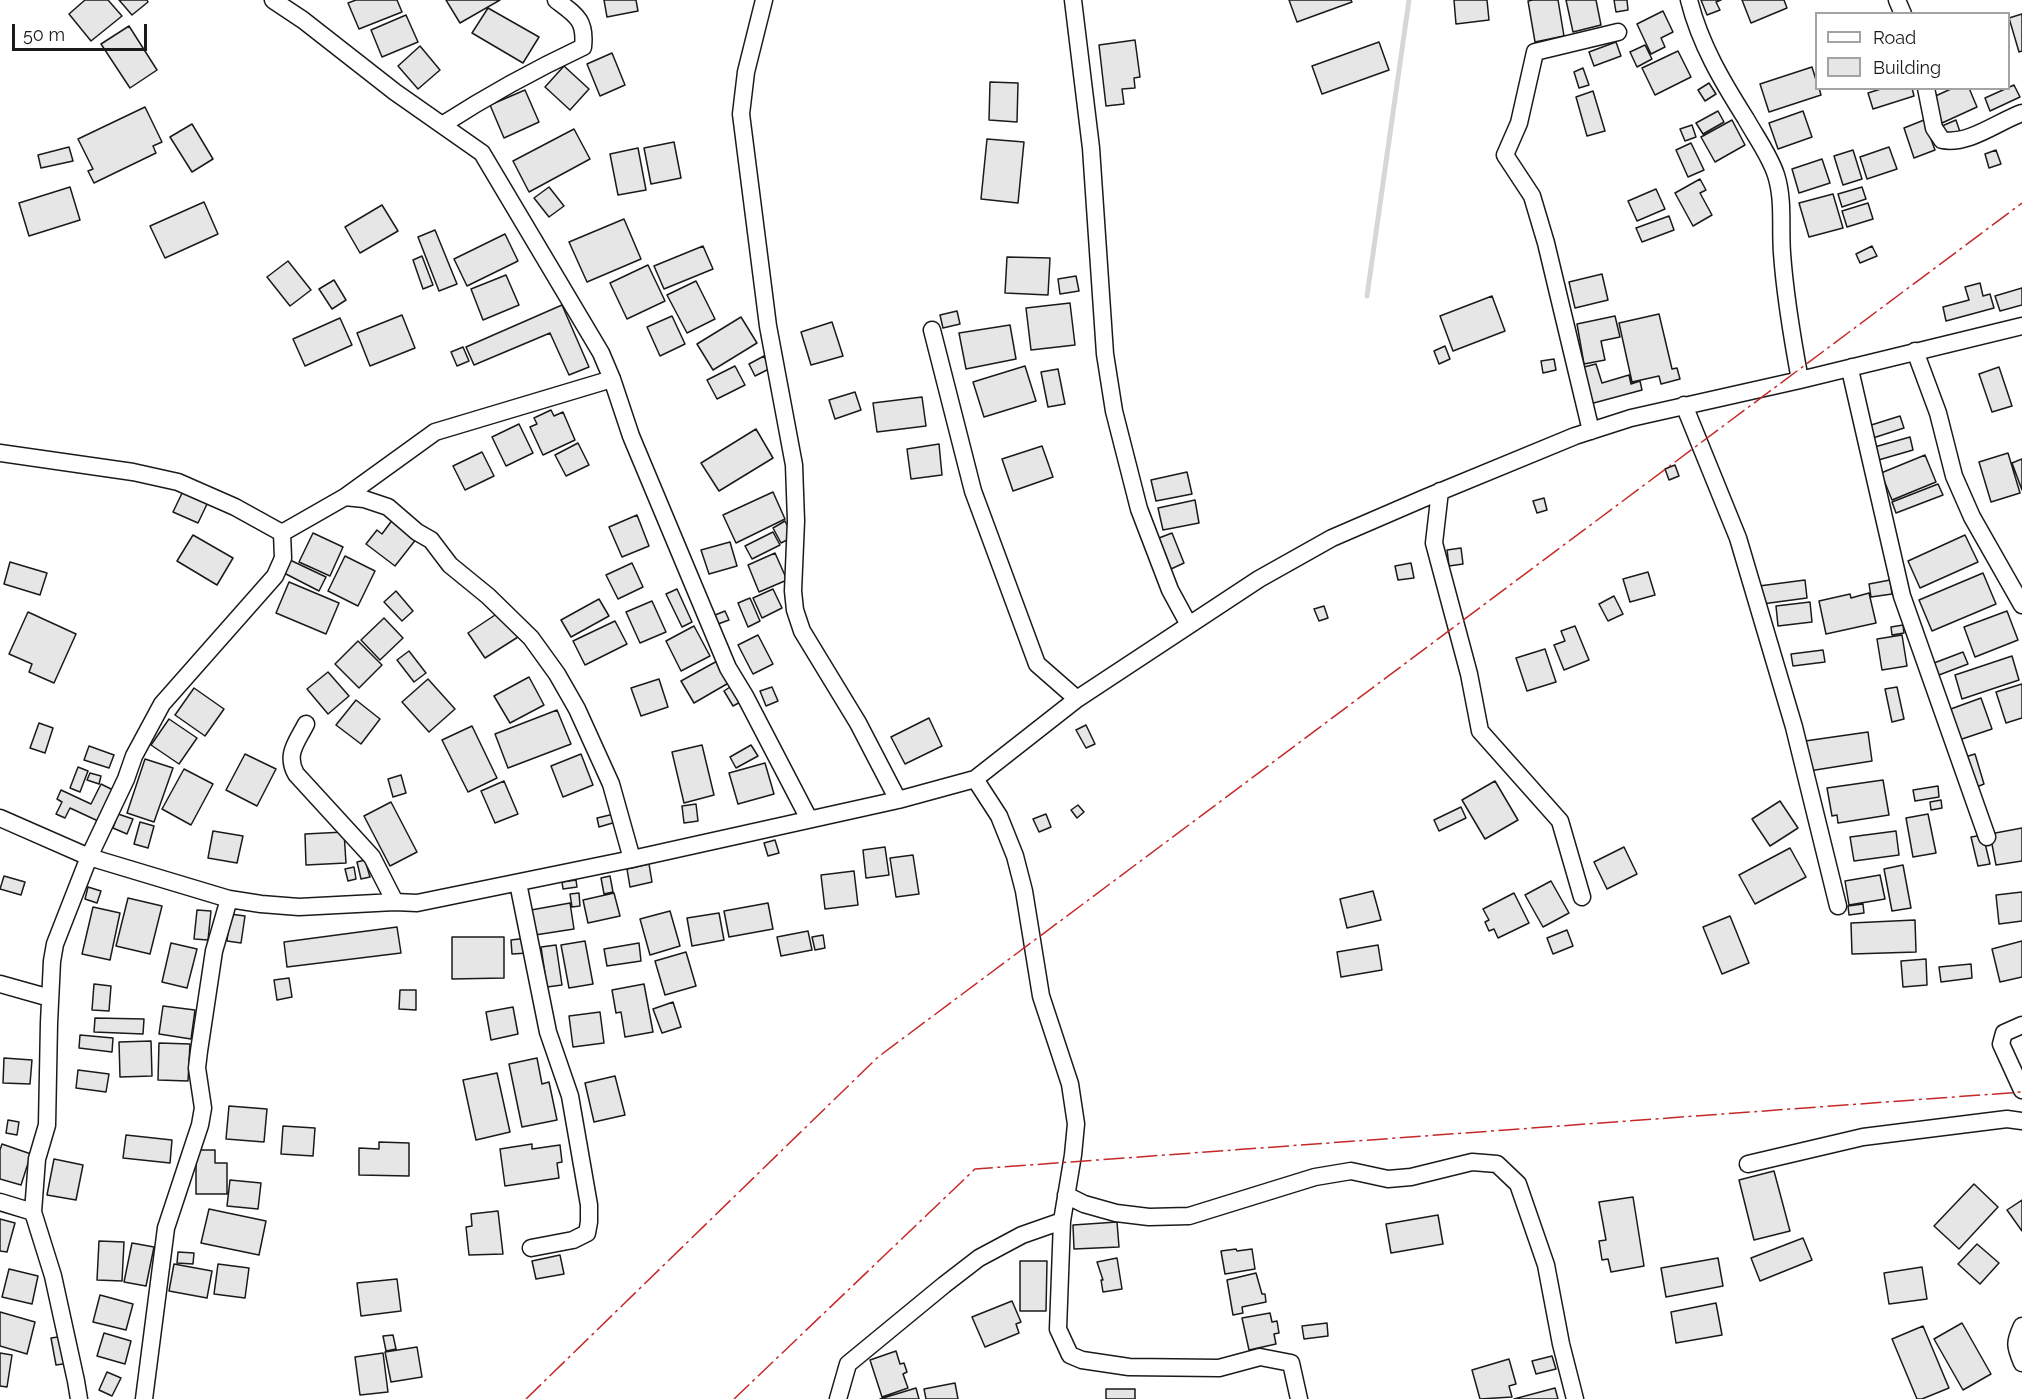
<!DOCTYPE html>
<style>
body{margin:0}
#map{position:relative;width:2022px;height:1399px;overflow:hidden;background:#fff;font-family:Raleway,sans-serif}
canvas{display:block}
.legend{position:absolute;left:1815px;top:12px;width:195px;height:78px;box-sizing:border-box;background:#fff;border:2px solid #a3a3a3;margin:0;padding:8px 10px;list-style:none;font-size:18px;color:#1a1a1a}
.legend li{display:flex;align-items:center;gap:12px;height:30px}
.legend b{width:30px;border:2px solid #a3a3a3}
.scale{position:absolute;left:12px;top:24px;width:135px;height:27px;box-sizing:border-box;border:3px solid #1a1a1a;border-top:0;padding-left:8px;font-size:18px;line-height:21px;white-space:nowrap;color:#1a1a1a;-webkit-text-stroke:4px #fff;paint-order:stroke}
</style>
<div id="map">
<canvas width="2022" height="1399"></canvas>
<ul class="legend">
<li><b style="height:8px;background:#fff"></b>Road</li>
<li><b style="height:16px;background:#e6e6e6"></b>Building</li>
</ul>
<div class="scale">50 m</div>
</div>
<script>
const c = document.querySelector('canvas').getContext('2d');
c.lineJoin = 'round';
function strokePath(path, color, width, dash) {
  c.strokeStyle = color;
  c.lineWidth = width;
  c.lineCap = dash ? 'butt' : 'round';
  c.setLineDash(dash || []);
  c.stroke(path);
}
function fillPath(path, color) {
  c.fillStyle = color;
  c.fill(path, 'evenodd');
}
const stream = new Path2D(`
 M1367,296l42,-296`);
const building = new Path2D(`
 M85,0h23l14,16 -31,25 -22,-27z
 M119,0h28l1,2 -16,13z
 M356,0h41l5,12 -43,17 -11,-26z
 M446,0h54l-40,23z
 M604,0h32l2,11 -31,6z
 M1289,0h62l1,2 -55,20z
 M1454,0h33l2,20 -33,4z
 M1533,0h25l6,36 -29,6 -7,-41z
 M1566,0h30l5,25 -28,7z
 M1614,0h13l1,10 -12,2z
 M1701,0h20l-5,2 4,8 -13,5z
 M1742,0h42l3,8 -36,15z
 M488,8l51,29 -16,26 -51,-30z
 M1663,11l10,21 -12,6 4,9 -14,7 -14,-30z
 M2022,14v37l-3,1 -10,-34z
 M406,15l12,27 -36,15 -11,-27z
 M129,26l28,44 -27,18 -29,-44z
 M1135,40l5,37 -6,1 1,10 -13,1 2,15 -18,2 -7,-61z
 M1379,42l10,28 -67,24 -10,-28z
 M1616,42l5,14 -27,10 -5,-14z
 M1645,45l7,14 -15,8 -7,-15z
 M420,46l20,24 -22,19 -20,-23z
 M1678,51l13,26 -36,18 -13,-27z
 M612,53l13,32 -25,11 -13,-32z
 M564,66l25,23 -19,21 -25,-23z
 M1812,67l4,13v8h3l2,7 -52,17 -9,-28z
 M1583,68l6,17 -10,3 -5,-16z
 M990,82l28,1 -1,39 -28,-2z
 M1709,83l7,11 -11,7 -7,-11z
 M2014,85l6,12 -30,14 -5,-13z
 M1884,88h28l2,8 -41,13 -5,-16z
 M1953,88h16l8,19 -35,16 -11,-25z
 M525,90l14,32 -35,16 -14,-33z
 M1593,91l12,40 -18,5 -11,-39z
 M145,107l17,35 -9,4 3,7 -62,30 -6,-12 5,-2 -15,-30z
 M1718,111l6,11 -21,12 -7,-11z
 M1803,111l9,26 -34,12 -9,-26z
 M1732,120l13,25 -30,17 -14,-25z
 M1924,120l11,30 -21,8 -10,-30z
 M1956,120l4,12 -14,5 -4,-11z
 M192,124l21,35 -21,13 -22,-35z
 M1692,125l4,12 -11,4 -5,-12z
 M574,129l16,30 -61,33 -16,-31z
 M987,139l37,3 -6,61 -37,-4z
 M674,142l7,36 -30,6 -7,-36z
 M1691,143l13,27 -16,7 -12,-27z
 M69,147l4,14 -32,7 -3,-13z
 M1889,147l8,22 -30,10 -7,-22z
 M638,148l8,42 -28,5 -8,-41z
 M1853,150l9,29 -19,6 -9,-29z
 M1996,150l5,14 -12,4 -4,-14z
 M1822,159l8,24 -31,10 -7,-24z
 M1700,179l6,11 -6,3 12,22 -19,11 -18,-33z
 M70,187l10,33 -51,16 -10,-33z
 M549,187l15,19 -15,11 -15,-19z
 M1862,187l4,12 -24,8 -4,-13z
 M1656,189l9,20 -28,12 -9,-20z
 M1833,194l10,34 -34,9 -10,-34z
 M204,202l14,32 -53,24 -15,-32z
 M1868,203l5,16 -26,8 -5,-16z
 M382,205l16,26 -38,22 -15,-26z
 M1669,216l5,14 -32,12 -6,-14z
 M624,219l17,40 -54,23 -18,-40z
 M435,230l22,54 -18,7 -21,-54z
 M505,234l13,27 -51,25 -13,-27z
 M703,246l10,23 -49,20 -10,-23z
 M1872,246l5,10 -17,7 -4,-9z
 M422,256l11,29 -10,4 -10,-29z
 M1007,257l43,1 -2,37 -43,-2z
 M288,261l23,29 -21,16 -23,-29z
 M648,265l17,36 -38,18 -17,-36z
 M1602,274l6,26 -33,8 -6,-26z
 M506,275l13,30 -36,15 -12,-31z
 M1076,276l3,15 -19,3 -2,-15z
 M334,280l12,20 -14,9 -13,-20z
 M696,281l19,38 -28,14 -20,-38z
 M1980,283l3,13 7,-2 4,14 -48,13 -3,-14 26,-7 -4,-13z
 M2022,288v17l-22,6 -5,-15z
 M1492,296l13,35 -52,20 -13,-35z
 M1070,303l5,42 -44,5 -5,-42z
 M562,305l27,62 -20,8 -19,-42 -76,32 -8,-18z
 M957,311l3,13 -17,4 -3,-13z
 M1659,314l13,55 5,-1 3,11 -19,5 -2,-8 -27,6 -13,-59z
 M402,315l13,33 -45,18 -13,-33z
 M672,316l13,28 -25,12 -13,-29z
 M1615,316l5,21 -19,4 4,19 -21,4 -7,-40z
 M741,317l16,26 -44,27 -16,-26z
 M340,318l12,27 -47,21 -12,-27z
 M832,322l11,34 -32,9 -10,-33z
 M1010,325l6,34 -50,10 -7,-36z
 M1445,346l5,13 -11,5 -5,-13z
 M463,347l6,14 -12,5 -6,-14z
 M764,356l7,12 -16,8 -6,-12z
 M1554,359l2,11 -13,3 -2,-12z
 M1596,364l6,19 27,-8 2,9 9,-3 2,9 -52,14 -10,-36z
 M735,366l10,19 -28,14 -10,-19z
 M1025,366l11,35 -52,16 -11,-35z
 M1999,367l13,39 -20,6 -13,-38z
 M1058,369l7,35 -17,3 -7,-35z
 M855,392l6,18 -26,9 -6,-19z
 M922,397l4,29 -49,6 -4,-29z
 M551,410l3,6 9,-4 12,28 -32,15 -13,-28 7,-3 -3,-6z
 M1900,416l4,12 -31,10 -5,-12z
 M519,424l14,29 -27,13 -14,-29z
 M756,429l17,29 -54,33 -18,-28z
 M1910,437l3,13 -38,11 -4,-13z
 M578,443l11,22 -23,11 -11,-21z
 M939,444l3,31 -31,4 -4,-30z
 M1042,446l11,31 -40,14 -11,-32z
 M482,452l12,24 -29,14 -12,-24z
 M2008,453l12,40 -29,9 -12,-40z
 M1925,455l11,27 -44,18 -11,-27z
 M2022,459v31l-10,-27z
 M1675,465l4,11 -10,4 -4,-11z
 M1187,472l5,22 -36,7 -5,-21z
 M1938,484l5,11 -47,18 -4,-11z
 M183,491l25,11 -10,21 -25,-11z
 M773,492l12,27 -49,24 -13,-28z
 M1544,498l3,12 -10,3 -4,-12z
 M1195,500l4,23 -36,7 -5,-22z
 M637,515l12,31 -27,11 -13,-30z
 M393,519l24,19 -22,28 -29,-22 11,-14 5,4z
 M785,521l8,16 -12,6 -8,-15z
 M773,532l7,13 -28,14 -7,-13z
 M313,533l30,14 -13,29 -31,-14z
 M1172,533l12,30 -13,6 -12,-31z
 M193,535l40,23 -16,27 -40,-24z
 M1965,535l13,27 -58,26 -12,-27z
 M730,542l7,24 -28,8 -8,-24z
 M1461,548l2,16 -14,2 -2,-16z
 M775,553l12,27 -28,12 -11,-27z
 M345,556l30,15 -17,35 -30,-15z
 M290,560l36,17 -7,14 -35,-18z
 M10,562l37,11 -7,22 -36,-11z
 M632,563l11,24 -25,12 -12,-24z
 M1411,563l3,15 -16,2 -3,-14z
 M1648,572l7,23 -25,7 -7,-23z
 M1983,573l13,31 -64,27 -13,-31z
 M1805,580l2,18 -45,6 -3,-18z
 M1890,580l2,14 -21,3 -2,-13z
 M289,582l50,21 -13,31 -50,-21z
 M677,589l15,33 -10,5 -16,-33z
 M773,589l9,19 -20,10 -9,-20z
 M396,591l17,20 -11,10 -18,-19z
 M1869,593l7,30 -50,11 -7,-33 31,-7 1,4z
 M1614,596l9,18 -15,7 -9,-17z
 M750,598l10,23 -12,6 -10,-24z
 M599,599l10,17 -38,21 -10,-17z
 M652,601l14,31 -26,11 -14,-31z
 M1810,602l2,20 -34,4 -2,-20z
 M1324,606l4,12 -9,3 -5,-12z
 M501,611l17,26 -33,21 -17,-25z
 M725,611l4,9 -11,4 -3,-9z
 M2007,611l11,29 -43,17 -11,-30z
 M28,612l48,22 -22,49 -25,-11 3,-8 -23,-10z
 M384,618l19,20 -23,22 -19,-20z
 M615,621l12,23 -42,21 -12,-24z
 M1903,625l1,8 -12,2 -1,-8z
 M694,626l16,30 -29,15 -15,-30z
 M1575,626l14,34 -25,10 -10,-25 11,-4 -4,-10z
 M758,635l15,29 -20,10 -15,-29z
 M1902,635l5,31 -25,4 -5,-31z
 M358,641l24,24 -23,23 -24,-24z
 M1545,649l11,33 -29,9 -11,-33z
 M1823,650l2,12 -32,4 -2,-12z
 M409,651l17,22 -12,9 -17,-22z
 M1963,652l5,12 -29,11 -5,-12z
 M2012,656l7,24 -57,19 -7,-24z
 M719,660l13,21 -38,22 -13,-22z
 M328,672l21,24 -21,18 -21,-25z
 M529,677l15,28 -34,18 -16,-27z
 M428,679l27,30 -26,23 -27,-30z
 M659,679l9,28 -27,9 -10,-28z
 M736,683l10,16 -13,7 -9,-15z
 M2022,684v34l-16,5 -10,-31z
 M772,687l6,14 -12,5 -6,-15z
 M1897,687l7,32 -12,3 -7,-33z
 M194,688l30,21 -19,27 -30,-21z
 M1981,698l11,31 -33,11 -11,-30z
 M356,700l24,19 -19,25 -25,-19z
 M557,710l14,34 -63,24 -13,-34z
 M929,718l13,28 -37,18 -14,-27z
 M169,719l28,19 -18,26 -28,-19z
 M39,723l14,5 -8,25 -15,-5z
 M1086,725l9,19 -9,4 -10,-18z
 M472,726l25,52 -29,14 -26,-52z
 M1868,732l4,29 -63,10 -4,-30z
 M702,745l12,50 -30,8 -12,-51z
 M751,745l7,11 -22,12 -6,-11z
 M89,746l25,9 -5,13 -25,-8z
 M245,754l31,15 -19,37 -31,-16z
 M581,754l12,31 -30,12 -12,-31z
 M1975,754l9,30 -10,4 -9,-31z
 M145,759l28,9 -19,54 -27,-9z
 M765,763l9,31 -36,10 -9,-31z
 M78,767l10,4 -8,21 -10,-4z
 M184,769l29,15 -22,41 -29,-16z
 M90,773l11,3 -2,8 -12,-4z
 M401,775l5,18 -13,4 -5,-18z
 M1883,780l6,35 -51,8 -1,-8 -5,1 -5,-28z
 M504,781l14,33 -23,9 -14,-32z
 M1495,781l23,39 -33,19 -23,-39z
 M101,784l12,6 -15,31 -28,-13 -5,10 -9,-4 6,-12 -5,-3 4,-9 30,14z
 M1938,786l1,11 -24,4 -2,-11z
 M1941,800l1,8 -11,2 -1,-8z
 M1780,801l18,27 -28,18 -18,-27z
 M391,802l26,50 -27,14 -26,-50z
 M696,804l2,17 -14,2 -2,-17z
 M1078,805l6,7 -7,6 -6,-8z
 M1461,807l5,11 -27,13 -5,-11z
 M118,814l15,5 -6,15 -14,-6z
 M614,814l2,8 -17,5 -2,-9z
 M1046,814l5,13 -12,5 -6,-13z
 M1928,814l8,39 -23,4 -7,-39z
 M140,822l14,4 -6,22 -14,-4z
 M2022,828v33l-26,4 -6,-31z
 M213,831l30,5 -6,27 -29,-5z
 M1896,831l3,24 -45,6 -4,-24z
 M344,832l2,31 -40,2 -1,-31z
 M1983,835l7,29 -12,2 -7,-29z
 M775,840l4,13 -11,3 -4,-13z
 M885,847l4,28 -23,3 -3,-28z
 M1624,847l13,27 -30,15 -13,-27z
 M1790,848l16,29 -51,27 -16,-29z
 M913,855l6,39 -23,3 -6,-39z
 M365,860l5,17 -9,2 -4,-17z
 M649,864l3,18 -22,5 -3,-18z
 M1903,865l8,43 -19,3 -8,-42z
 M354,867l2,12 -8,2 -3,-12z
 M854,871l4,34 -33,4 -4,-34z
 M1880,875l5,24 -36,6 -4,-24z
 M4,876l21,6 -4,13 -21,-6z
 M610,876l3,16 -9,2 -3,-16z
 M576,880l1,7 -14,2 -1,-7z
 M1551,881l18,32 -26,14 -18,-32z
 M88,887l13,4 -4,12 -12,-4z
 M1373,891l8,29 -34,8 -7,-29z
 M2022,892v29l-23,3 -3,-29z
 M579,893l1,13 -8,1 -2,-13z
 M614,893l6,23 -32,7 -5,-23z
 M1514,893l15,30 -31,15 -4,-9 -5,2 -4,-9 4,-2 -6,-11z
 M128,898l34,8 -12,48 -34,-8z
 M570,903l4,26 -39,6 -4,-25z
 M768,903l5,26 -44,8 -5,-26z
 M1863,904l1,9 -15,2 -1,-9z
 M93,907l27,6 -10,47 -28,-6z
 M197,910l14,1 -3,29 -14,-1z
 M670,911l10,35 -30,9 -10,-36z
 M719,913l5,27 -32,6 -5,-28z
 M230,914l15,2 -4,27 -14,-2z
 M1730,916l19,47 -27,11 -19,-47z
 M1915,920l1,32 -64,2 -1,-31z
 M397,927l4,26 -114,14 -3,-25z
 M1567,930l6,16 -20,8 -6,-16z
 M808,931l4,19 -31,6 -4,-19z
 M823,935l2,13 -10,2 -3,-13z
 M452,937h52v41l-52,1z
 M527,938l1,15 -16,1 -1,-14z
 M585,941l8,43 -24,4 -8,-43z
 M2022,941v36l-22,5 -8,-33z
 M171,943l26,6 -10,39 -25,-6z
 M639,943l2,18 -34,5 -3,-17z
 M556,945l6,40 -15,2 -6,-40z
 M1378,945l4,25 -41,7 -4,-25z
 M686,952l10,34 -31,9 -10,-34z
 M1926,959l1,26 -24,2 -2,-26z
 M1971,964l1,14 -31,4 -2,-15z
 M289,978l3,19 -15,3 -3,-20z
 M94,984l17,2 -2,25 -17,-1z
 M644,984l9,48 -28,5 -4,-25 -5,1 -4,-23z
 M400,990h16v20l-17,-1z
 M673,1002l8,25 -19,6 -9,-24z
 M163,1006l32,4 -4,29 -32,-5z
 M513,1007l5,27 -27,6 -5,-28z
 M600,1012l4,31 -31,4 -4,-31z
 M95,1018l49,1 -1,15 -49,-2z
 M80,1035l33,3 -1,14 -33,-4z
 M151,1041l1,35 -32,1 -1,-35z
 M159,1043l31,1 -2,37 -30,-1z
 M4,1058l28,2 -2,24 -27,-1z
 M537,1058l5,26 7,-2 8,38 -35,7 -13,-63z
 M78,1070l31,4 -3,18 -30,-4z
 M497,1073l13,59 -34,8 -13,-60z
 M615,1076l10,39 -31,7 -9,-39z
 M229,1106l38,3 -3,33 -38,-3z
 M8,1120l11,2 -2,13 -11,-2z
 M283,1126l32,2 -2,28 -32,-2z
 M126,1135l46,5 -2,23 -47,-5z
 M379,1142l30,1v33l-50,-1v-27l20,1z
 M2,1144l29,10 -10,31 -21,-6v-29z
 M532,1144v5l28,-4 2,17 -5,1 2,15 -54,8 -5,-37z
 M196,1150h19v13h12v31h-31z
 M54,1159l29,6 -7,35 -29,-5z
 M1774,1171l16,60 -36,9 -15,-60z
 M230,1180l31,3 -3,26 -31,-3z
 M1974,1184l24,23 -39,42 -25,-23z
 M1633,1197l11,69 -33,6 -3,-13 -6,1 -3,-19 7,-1 -7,-38z
 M2022,1200v31l-15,-21z
 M209,1209l57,12 -7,34 -58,-12z
 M498,1211l5,43 -34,1 -3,-28 6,-1 -1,-12z
 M1438,1215l5,29 -52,9 -5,-29z
 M0,1219l15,4 -8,29 -7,-1z
 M1117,1222l2,25 -45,2 -1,-24z
 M1803,1238l9,22 -52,21 -9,-23z
 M99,1241l25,1 -2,39 -25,-1z
 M132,1243l22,4 -8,39 -22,-4z
 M1977,1244l22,19 -19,21 -22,-20z
 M1236,1249l1,2 15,-2 3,20 -30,5 -4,-23z
 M178,1252l16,1 -1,11 -16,-1z
 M560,1255l4,19 -28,5 -4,-18z
 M1117,1258l5,31 -19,3 -2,-12h2l-6,-18z
 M1718,1258l5,28 -57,11 -5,-29z
 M1020,1261h27l-1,50h-26z
 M174,1264l38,7 -5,27 -38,-7z
 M218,1264l31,4 -4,30 -31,-4z
 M1922,1267l5,32 -38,5 -5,-31z
 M9,1269l29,7 -6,28 -30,-7z
 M1256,1273l6,21h3l1,8 -24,5 1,6 -10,2 -6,-35z
 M397,1279l4,32 -40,5 -4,-33z
 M100,1295l33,9 -7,26 -33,-8z
 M1012,1301l9,21 -5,2 3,9 -34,14 -13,-30z
 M1716,1303l6,32 -46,8 -5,-31z
 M0,1312l35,10 -8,32 -27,-8z
 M1270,1313l2,9 5,-1 2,12 -5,1 2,10 -27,6 -7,-32z
 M1327,1323l1,13 -24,3 -2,-13z
 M1962,1323l29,51 -28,16 -29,-51z
 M1923,1326l26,62 -27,11h-5l-25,-60z
 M104,1333l27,8 -6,23 -28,-8z
 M393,1335l3,14 -10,2 -3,-15z
 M65,1336l5,27 -14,2 -5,-27z
 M417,1347l5,30 -31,5 -6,-30z
 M896,1351l4,13 4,-1 3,9 -4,2 5,14 -26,9 -12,-37z
 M0,1353l12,2 -5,32 -7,-1z
 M383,1353l5,39 -28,3 -5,-38z
 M1552,1356l4,13 -20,5 -4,-13z
 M1509,1359l7,25 -7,2 3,11 -32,2 -8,-29z
 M107,1372l14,6 -9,18 -13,-6z
 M955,1383l3,16h-32l-2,-10z
 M916,1388l3,11h-39z
 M1555,1388l3,11h-44z
 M1106,1389h29v10h-29z`);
const street = new Path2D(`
 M273,0l30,20 92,72 87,61 119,200 11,26 19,57 97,232 17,28 64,123
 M764,0l-18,72 -5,42 27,212 26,139 2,56 -3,70 2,19 7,21 56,92 40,77
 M1073,0l18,148 14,206 9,57 25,98 31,81 19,35
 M1689,0c11,44 33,81 57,119 10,18 24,37 30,56 8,25 4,52 6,78 3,43 10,84 18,127
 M1897,0l6,14
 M1926,88l8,40 8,12c27,5 55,-18 80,-27
 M442,125c45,-29 92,-55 141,-78 3,-27 -7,-32 -27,-47
 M932,330l41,161 64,173 40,35
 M1915,351l23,62 16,63 18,41 50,88
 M1852,367l-1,7 51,222 85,241
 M1684,405l54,133 56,189 44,179
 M1591,431l-45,-188 -14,-47 -27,-41 14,-32 16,-71 83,-20
 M0,453l133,19 45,10 57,25 47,26
 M1440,491l-6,52 35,131 11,57 80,90 22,76
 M345,497l90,-65 177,-53
 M282,533l63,-36 19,2 24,8 29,25 14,8 19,25 38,31 43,42 26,36 20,35 34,75 21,75
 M306,724c-9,18 -21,30 -10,50l76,83 23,45
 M975,779l24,37 16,40 9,35 17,105 29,88 6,40 -3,31 -11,66 -4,108 12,26 12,5 47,7 90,1 41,-11 31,6 8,36
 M0,818l89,39 140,42 32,5 38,3 96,-5 22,1 215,-44 266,-59 77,-21 102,-80 182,-120 73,-41 95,-41 148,-61 56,-18 169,-38 222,-54
 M518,883l30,149 22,64 19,109v17l-2,11 -14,7 -42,8
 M0,984l50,14
 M2022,1025l-18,8 -3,11 21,46
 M1748,1164l115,-27 144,-18 15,2
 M1066,1195l18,9 32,9 33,4 40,-1 126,-39 36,-6 37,8 23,-2 61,-15 25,2 21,20 28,81 15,79 14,55
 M0,1202l33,10
 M2022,1326c-8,17 -7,20 0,37
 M79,1399l-3,-18 -23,-105 -20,-64 4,-53 10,-34 2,-102 3,-62 3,-17 34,-87 37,-78 8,-23 28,-52 113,-128 8,-18 -1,-25
 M144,1399l22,-171 34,-103 3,-17 -6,-40 2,-17 15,-100 15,-52
 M838,1399l10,-35 96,-79 35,-27 43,-23 40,-14`);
const power = new Path2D(`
 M526,1399l352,-342 1144,-854
 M734,1399l241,-230 1047,-77`);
strokePath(stream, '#d7d7d7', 5);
fillPath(building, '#e6e6e6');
strokePath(building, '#1a1a1a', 1.5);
strokePath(street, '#1a1a1a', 19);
strokePath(street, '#fff', 16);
strokePath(power, '#c62828', 1.5, [21, 4.5, 3, 4.5]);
</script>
